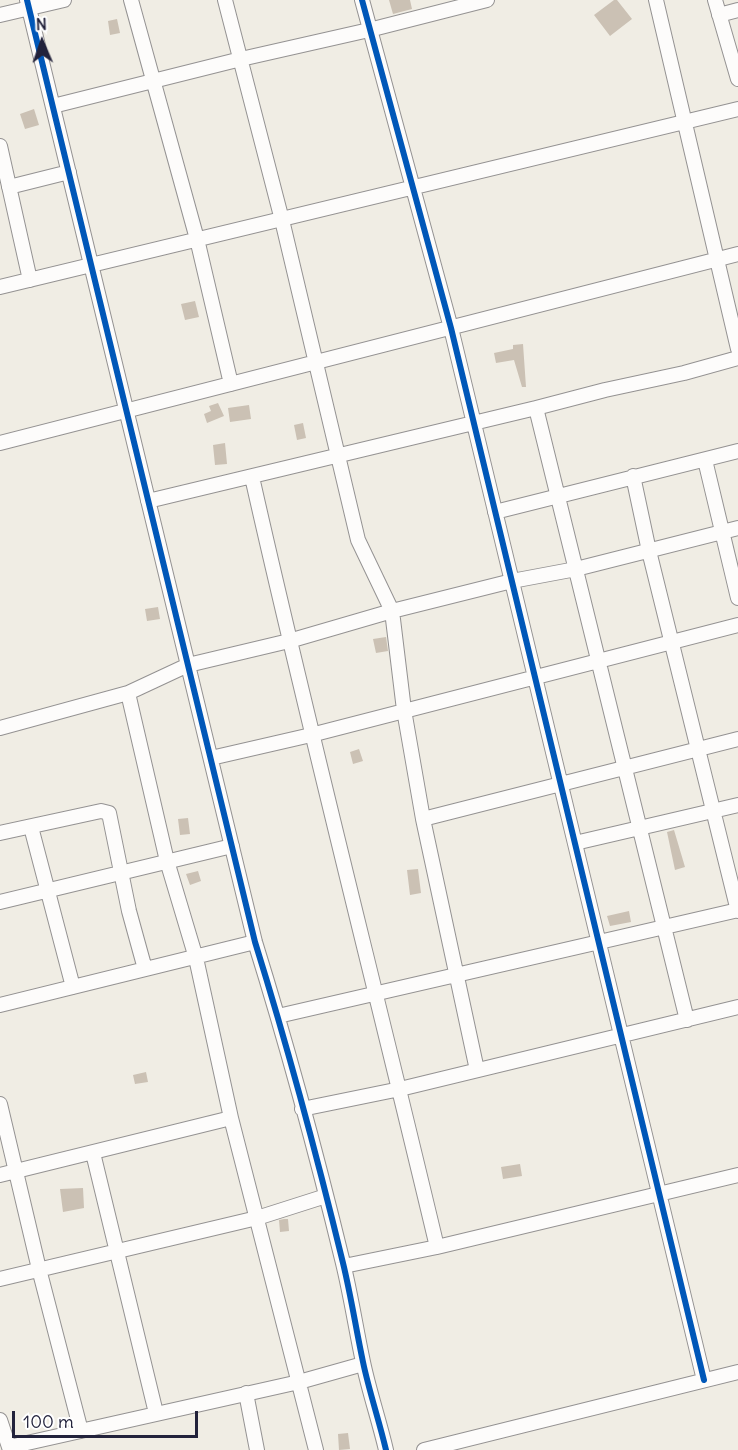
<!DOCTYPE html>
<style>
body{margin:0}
#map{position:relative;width:738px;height:1450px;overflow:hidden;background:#f0ede4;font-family:Delius,sans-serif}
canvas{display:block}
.north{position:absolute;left:12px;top:12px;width:60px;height:60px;-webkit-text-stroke:4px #fff;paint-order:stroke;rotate:358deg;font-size:16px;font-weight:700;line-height:24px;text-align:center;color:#22223b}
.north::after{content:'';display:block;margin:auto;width:21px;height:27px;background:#22223b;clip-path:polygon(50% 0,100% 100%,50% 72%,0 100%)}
.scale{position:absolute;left:12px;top:1411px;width:186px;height:27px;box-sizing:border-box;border:3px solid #22223b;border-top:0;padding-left:8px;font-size:18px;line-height:21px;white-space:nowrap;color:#22223b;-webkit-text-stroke:4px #fff;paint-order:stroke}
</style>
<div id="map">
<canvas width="738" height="1450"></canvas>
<div class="north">N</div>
<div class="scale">100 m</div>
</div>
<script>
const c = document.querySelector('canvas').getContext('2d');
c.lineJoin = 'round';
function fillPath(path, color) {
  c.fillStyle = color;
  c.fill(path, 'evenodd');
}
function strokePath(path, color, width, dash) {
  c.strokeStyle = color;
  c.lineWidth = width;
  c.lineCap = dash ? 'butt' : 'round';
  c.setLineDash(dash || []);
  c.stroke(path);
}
const building = new Path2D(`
 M389,0h21l2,9 -19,5z
 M614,0h3l15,19 -22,17 -16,-21z
 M117,19l3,14 -10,2 -2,-14z
 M34,109l5,16 -14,4 -5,-15z
 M195,301l4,16 -14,3 -4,-16z
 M523,344l3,43h-4l-8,-27 -18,3 -2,-10 19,-4v-4z
 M218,403l6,13 -17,7 -3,-9 7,-3 -2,-5z
 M249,405l2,14 -21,3 -2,-14z
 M303,423l3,15 -9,2 -3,-15z
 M225,443l2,21 -12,1 -2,-20z
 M158,607l2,12 -13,2 -2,-12z
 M386,637l2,14 -12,2 -3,-14z
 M359,749l4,12 -10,3 -3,-12z
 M188,818l2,16 -10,1 -2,-16z
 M674,830l11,37 -10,3 -8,-38z
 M418,869l3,24 -11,2 -3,-25z
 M198,871l3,10 -11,4 -4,-11z
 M629,911l2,11 -21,4 -3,-10z
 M146,1072l2,10 -13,2 -2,-9z
 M520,1164l2,12 -19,3 -2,-12z
 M83,1188l1,20 -21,4 -3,-23z
 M284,1219h4l1,12 -9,1 -1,-12z
 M348,1433l2,16 -11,1 -1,-16z`);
const street = new Path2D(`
 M27,0l228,942c33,106 62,214 88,321 8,33 13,66 20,99 6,29 16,58 23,88
 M131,0l66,239 34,145
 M225,0l57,220 76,320 34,71 12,99 19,109 54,251
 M362,0l89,328 253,1052
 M656,0l82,349
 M715,0l23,79
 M0,15l64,-15
 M719,15l19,-5
 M53,106l188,-47 128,-29 118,-30
 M0,146l30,134
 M9,187l60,-15
 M0,287l738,-178
 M536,408l151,612
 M0,443l738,-189
 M705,460l33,138
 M633,476l16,75 89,360
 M252,477c58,258 124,513 185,770
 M148,501l388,-93 69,-18 79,-17 54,-15
 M495,512l243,-61
 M128,693l39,168 29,97 35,160 85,332
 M0,728l128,-35 60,-28 101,-24 103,-30 120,-30 64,-12 162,-41
 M211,758l100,-23 427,-110
 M423,819l315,-80
 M31,827l42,160
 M0,833l101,-22 8,2 20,98 16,58
 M575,843l163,-38
 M0,902l232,-56
 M0,1005l255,-63
 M278,1016l460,-106
 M0,1104l39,165 42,162
 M302,1109l98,-20 338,-82
 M93,1153l63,260
 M0,1175l231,-57
 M344,1266l93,-19 301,-72
 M0,1279l257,-61 69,-22
 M246,1393l11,57
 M0,1420l10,30
 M9,1447l290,-65 64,-18
 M424,1450l314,-78`);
const cycleway = new Path2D(`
 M27,0l228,942c33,106 62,214 88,321 8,33 13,66 20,99 6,29 16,58 23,88
 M362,0l89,328 253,1052`);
fillPath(building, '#cbc1b4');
strokePath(street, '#949292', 16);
strokePath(street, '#fdfcfb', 14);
strokePath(cycleway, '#0057b8', 6);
</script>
